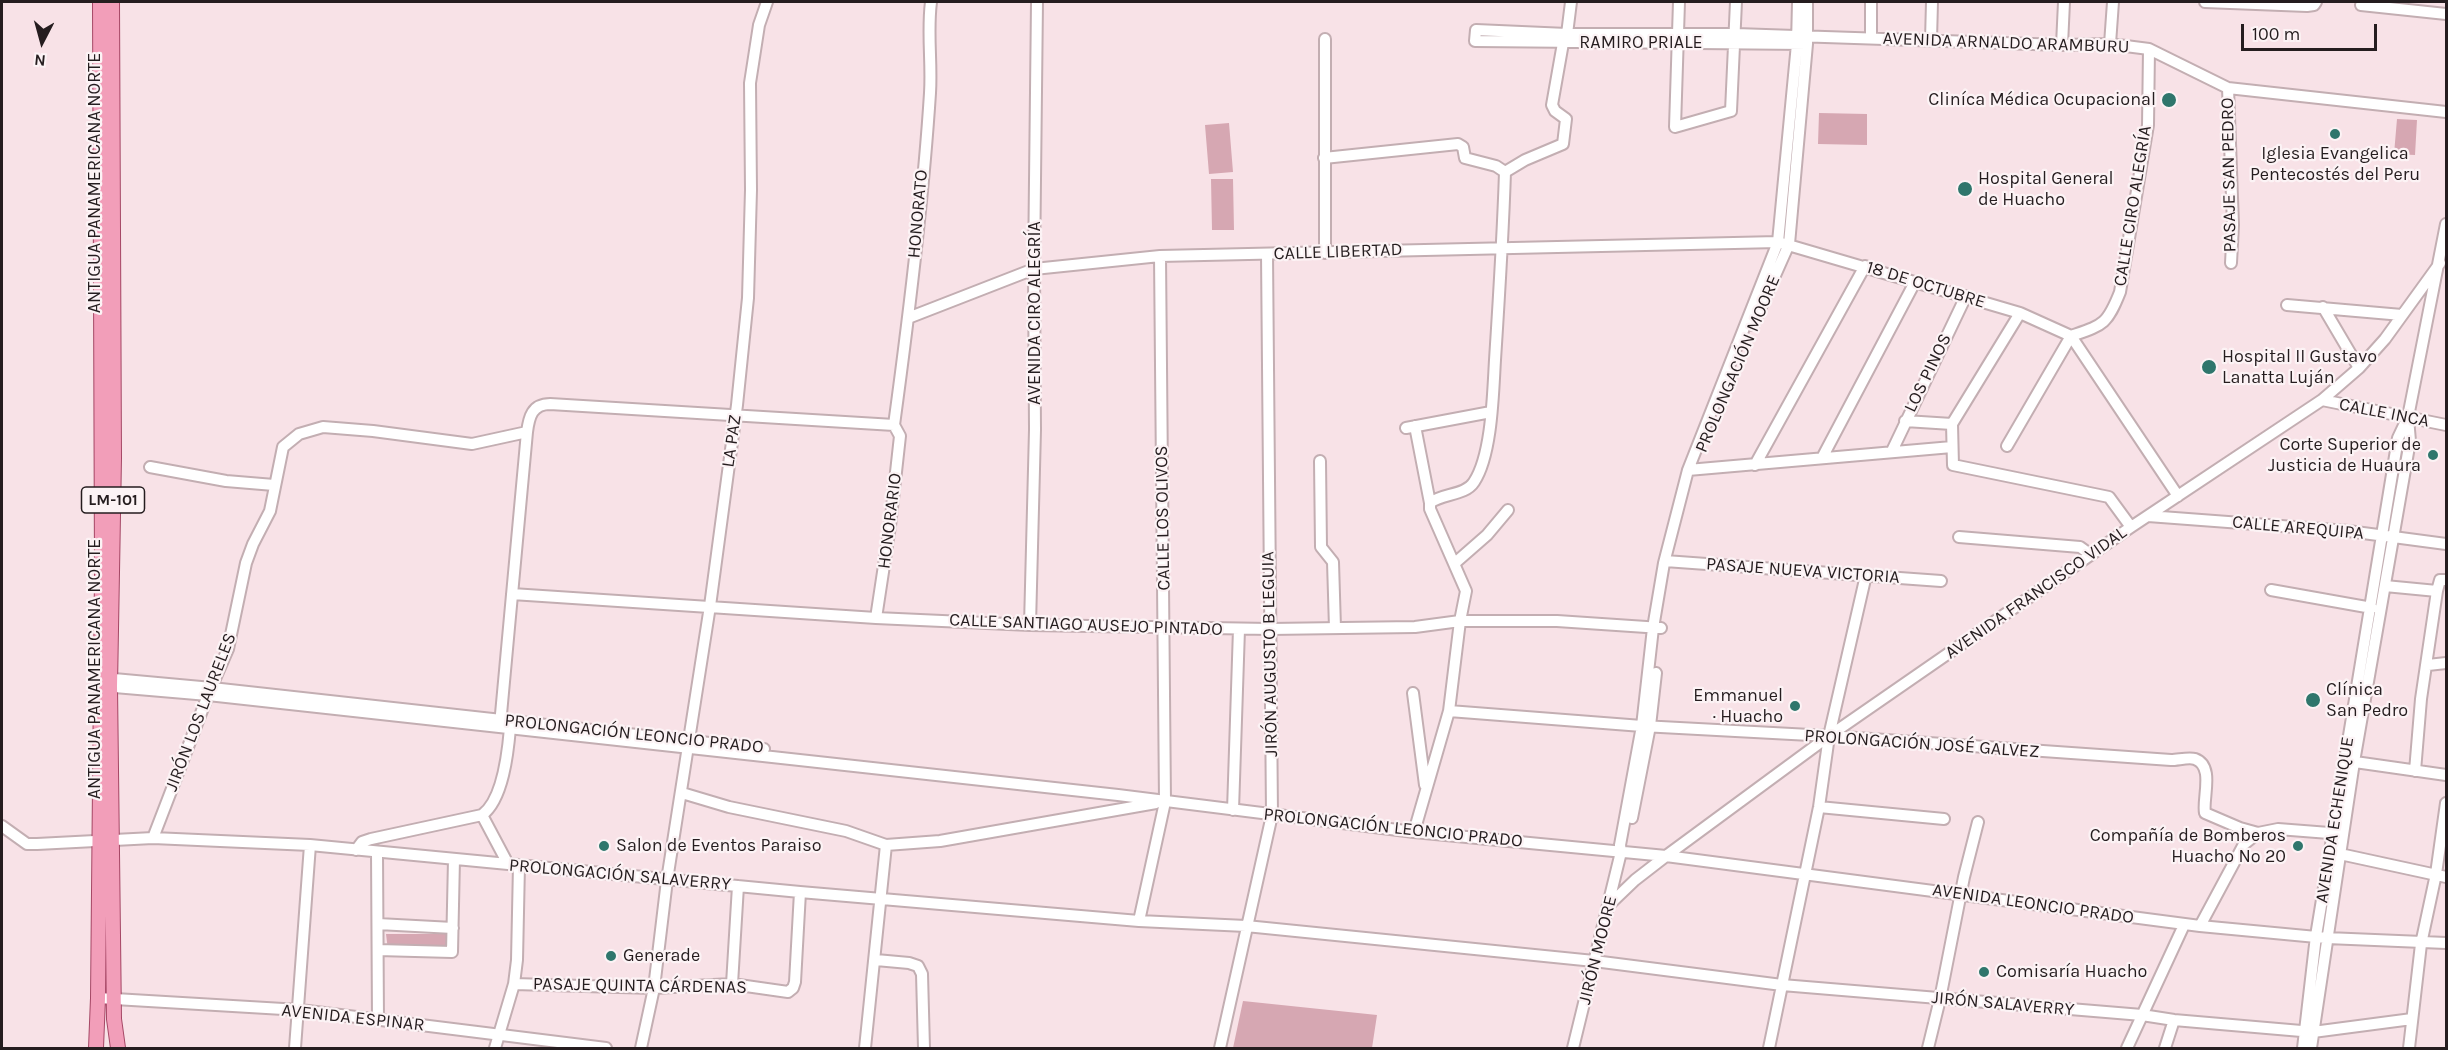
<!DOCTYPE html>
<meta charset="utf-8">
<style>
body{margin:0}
#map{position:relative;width:2448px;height:1050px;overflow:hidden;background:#f8e2e7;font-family:Karla,sans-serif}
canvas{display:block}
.frame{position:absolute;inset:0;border:3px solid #251d1f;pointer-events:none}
.north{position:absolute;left:12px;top:12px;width:60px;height:60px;-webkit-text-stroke:4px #fcf3f5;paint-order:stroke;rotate:186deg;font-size:16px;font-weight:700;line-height:24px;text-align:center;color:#251d1f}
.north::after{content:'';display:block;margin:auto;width:21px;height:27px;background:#251d1f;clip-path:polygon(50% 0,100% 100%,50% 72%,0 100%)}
.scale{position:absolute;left:2241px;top:24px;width:136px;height:27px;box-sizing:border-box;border:3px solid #251d1f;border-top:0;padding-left:8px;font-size:18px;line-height:21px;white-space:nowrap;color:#251d1f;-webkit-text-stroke:4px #fcf3f5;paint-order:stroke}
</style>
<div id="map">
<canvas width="2448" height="1050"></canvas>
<div class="frame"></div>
<div class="north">N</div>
<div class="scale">100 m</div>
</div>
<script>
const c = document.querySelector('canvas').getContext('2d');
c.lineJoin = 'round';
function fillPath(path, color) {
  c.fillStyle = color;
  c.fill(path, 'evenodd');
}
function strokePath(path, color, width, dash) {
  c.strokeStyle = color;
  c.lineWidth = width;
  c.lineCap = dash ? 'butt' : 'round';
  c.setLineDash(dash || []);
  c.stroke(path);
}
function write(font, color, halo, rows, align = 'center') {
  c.font = font + ' Karla,sans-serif';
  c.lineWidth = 4.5;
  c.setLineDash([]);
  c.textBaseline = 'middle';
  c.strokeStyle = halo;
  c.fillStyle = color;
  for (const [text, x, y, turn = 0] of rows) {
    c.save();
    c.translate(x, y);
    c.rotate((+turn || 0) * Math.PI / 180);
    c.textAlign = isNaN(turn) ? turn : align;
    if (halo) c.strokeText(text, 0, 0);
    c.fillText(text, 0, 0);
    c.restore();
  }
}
const green = new Path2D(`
 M1819,113l48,1v31l-49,-1z
 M2397,119l20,1 -2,35 -21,-1z
 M1229,123l4,49 -24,2 -4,-49z
 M1211,179h22l1,51h-22z
 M386,934h61l1,16h-60z
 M1243,1001l134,14 -5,33h-139z`);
const minor = new Path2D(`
 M1679,2l-4,125 56,-16 5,-109
 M2205,2l102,4 7,-1 2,-3
 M2361,5l85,9
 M1567,34l4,-32
 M1871,38v-36
 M1931,40l1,-38
 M1807,44l-332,-3 1,-11 91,4h169l326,11 48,-1 39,5 79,39 218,24
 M2110,44l3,-42
 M2062,45l2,-43
 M2228,88l5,137 -2,38
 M1324,158l134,-14 5,3 2,11 31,8 9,6
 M1505,172l20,-12 38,-16 3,-25 -11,-8 -3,-6 11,-62
 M1325,253v-214
 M2287,305l115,10
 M2323,307l36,61
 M908,318l126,-49 126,-13 618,-14 242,71 51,23
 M1753,325l36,-81 18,-200v-42
 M2071,336c32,-11 36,-11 49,-44l28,-167 1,-76
 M2071,336l107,160
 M2322,400l124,25
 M1905,421l47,3 68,-111
 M1952,424l1,41 156,32 22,30
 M894,425c15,-110 29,-221 36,-332 2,-31 -3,-60 1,-91
 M1415,426l15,77
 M1406,428l85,-16
 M2007,446l64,-110
 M1892,451l74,-155
 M1822,458l93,-176
 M1320,461l1,86 12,15 2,66
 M1755,465l110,-199
 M150,467l76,14 48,4
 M1688,470l264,-23
 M2148,516l200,15 98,13
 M1959,537l121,10 11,8
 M1665,561l276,20
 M1455,563l32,-28 21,-25
 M2385,586l52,5
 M2271,590l101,18
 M512,594l364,24 154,7 240,4 145,-2 45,-6h97l104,7
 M876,618l14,-92 10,-90 -6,-11
 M1030,625l5,-195 -1,-161 3,-267
 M2428,665l18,-2
 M103,678l109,10 552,61
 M103,686l105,9 910,100 296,37 252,24 534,70 127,12 119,5
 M1413,693l12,92
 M1449,711l193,15 187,10 342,24c7,0 18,-3 24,-1 20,7 7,40 10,54l35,15 18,5 20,-4 64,5
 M500,725l27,-293c2,-15 5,-28 23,-28l344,21
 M2348,761l98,14
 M2415,771l6,-72 16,-108 3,-11h6
 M682,793l47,14 117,24 40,14 54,-4 216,-38
 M1819,807l125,12
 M1233,810l6,-181
 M482,815l26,49
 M1632,818l18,-92 6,-53
 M2,826l25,18h10l116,-6 157,7 490,47 339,29 107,5 348,35 188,24 360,30 32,5 139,12 99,-13
 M1414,832l35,-121 11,-90 6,-30 -36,-82v-6c12,-10 35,-7 44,-21 18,-27 19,-89 21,-122 4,-62 8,-125 10,-188
 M153,838l55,-143 20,-46 18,-86 7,-19 17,-33 13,-64 16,-13 24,-7 50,4 99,13 55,-12
 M356,850l6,-8 9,-3 111,-24c21,-15 26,-63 28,-87
 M377,852l1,168
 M2340,854l106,23
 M1611,903l24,-23 31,-24 163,-120 302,-209 191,-127 37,-32 26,-29 55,-76
 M1139,921l26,-119 -5,-546
 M378,924l75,4
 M2200,926l44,-82 14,-11
 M378,950l74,2 2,-93
 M876,960l33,3 9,3 4,8 2,74
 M514,984l140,4 78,-4 56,8 5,-4 2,-6 5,-90
 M732,984l6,-98
 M98,998l202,12 306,38
 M295,1048l15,-203
 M495,1048l19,-64 3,-24 2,-95
 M641,1048l13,-60 13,-108 43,-274 27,-201 11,-107 3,-108 -1,-107 9,-58 8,-23
 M865,1048l21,-203
 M1220,1048l52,-233 -5,-561
 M1573,1048l48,-196 -1,-7 22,-119 11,-98 11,-65 24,-93 90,-228 19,-198 1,-42
 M1769,1048l50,-241 10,-71 37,-161
 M1928,1048l12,-49 24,-122 14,-55
 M2127,1048l57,-123
 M2165,1048l9,-28
 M2303,1048l13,-112 82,-498 10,-21 38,-193
 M2311,1048l43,-286 56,-321 -2,-23
 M2409,1048l12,-104 15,-70 10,-71`);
const major = new Path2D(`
 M112,2l2,456 -4,228 4,333 4,29
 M96,1048l2,-50 4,-426 -2,-570`);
const markers = [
 [2169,100,8,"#2f766c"],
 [2335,134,6,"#2f766c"],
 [1965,189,8,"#2f766c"],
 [2209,367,8,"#2f766c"],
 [2433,455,6,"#2f766c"],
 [2313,700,8,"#2f766c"],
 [1795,706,6,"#2f766c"],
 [604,846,6,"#2f766c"],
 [2298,846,6,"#2f766c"],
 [611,956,6,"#2f766c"],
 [1984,972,6,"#2f766c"]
];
const shields = [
 [113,500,63]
];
const shieldNames = [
 ["LM-101",113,500]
];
const streetNames = [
 ["RAMIRO PRIALE",1641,43],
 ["AVENIDA ARNALDO ARAMBURU",2006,43,2],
 ["PASAJE SAN PEDRO",2229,175,-91],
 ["ANTIGUA PANAMERICANA NORTE",95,183,-90],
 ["CALLE CIRO ALEGRÍA",2133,206,-81],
 ["HONORATO",918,214,-85],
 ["CALLE LIBERTAD",1338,252,-2],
 ["18 DE OCTUBRE",1926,285,17],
 ["AVENIDA CIRO ALEGRÍA",1035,313,-90],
 ["PROLONGACIÓN MOORE",1738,364,-67],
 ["LOS PINOS",1928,373,-64],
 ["CALLE INCA",2384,413,11],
 ["LA PAZ",732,441,-82],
 ["CALLE LOS OLIVOS",1163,518,-91],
 ["HONORARIO",890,521,-83],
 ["CALLE AREQUIPA",2298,528,5],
 ["PASAJE NUEVA VICTORIA",1803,571,4],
 ["AVENIDA FRANCISCO VIDAL",2036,593,-35],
 ["CALLE SANTIAGO AUSEJO PINTADO",1086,625,2],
 ["JIRÓN AUGUSTO B LEGUIA",1270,654,-91],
 ["ANTIGUA PANAMERICANA NORTE",95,669,-90],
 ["JIRÓN LOS LAURELES",201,712,-69],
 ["PROLONGACIÓN LEONCIO PRADO",634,734,6],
 ["PROLONGACIÓN JOSÉ GALVEZ",1922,744,4],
 ["AVENIDA ECHENIQUE",2335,820,-81],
 ["PROLONGACIÓN LEONCIO PRADO",1393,828,6],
 ["PROLONGACIÓN SALAVERRY",620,875,5],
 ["AVENIDA LEONCIO PRADO",2033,904,8],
 ["JIRÓN MOORE",1598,950,-76],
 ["PASAJE QUINTA CÁRDENAS",640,986,1],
 ["JIRÓN SALAVERRY",2003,1004,5],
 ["AVENIDA ESPINAR",353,1018,6]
];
const poiNames = [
 ["Cliníca Médica Ocupacional",2156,100,"right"],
 ["Iglesia Evangelica",2335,154,"center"],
 ["Pentecostés del Peru",2335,175,"center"],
 ["Hospital General",1978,179],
 ["de Huacho",1978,200],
 ["Hospital II Gustavo",2222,357],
 ["Lanatta Luján",2222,378],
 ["Corte Superior de",2421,445,"right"],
 ["Justicia de Huaura",2421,466,"right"],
 ["Clínica",2326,690],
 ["San Pedro",2326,711],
 ["Emmanuel",1783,696,"right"],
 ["· Huacho",1783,717,"right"],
 ["Compañía de Bomberos",2286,836,"right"],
 ["Huacho Nº 20",2286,857,"right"],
 ["Salon de Eventos Paraiso",616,846],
 ["Generade",623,956],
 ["Comisaría Huacho",1996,972]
];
fillPath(green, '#d6a7b2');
strokePath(minor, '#c3aeb2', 14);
strokePath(major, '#a54765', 16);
strokePath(minor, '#fff', 10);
strokePath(major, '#f29eb9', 14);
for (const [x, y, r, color] of markers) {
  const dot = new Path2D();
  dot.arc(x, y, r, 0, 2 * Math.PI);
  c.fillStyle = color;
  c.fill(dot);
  strokePath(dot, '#fcf3f5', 2);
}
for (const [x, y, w] of shields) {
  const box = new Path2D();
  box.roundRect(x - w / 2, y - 13, w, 26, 4.5);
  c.fillStyle = '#fcf3f5';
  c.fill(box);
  strokePath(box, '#251d1f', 1.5);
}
write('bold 16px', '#251d1f', null, shieldNames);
write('18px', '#251d1f', '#fcf3f5', streetNames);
write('18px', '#251d1f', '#fcf3f5', poiNames, 'left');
</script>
